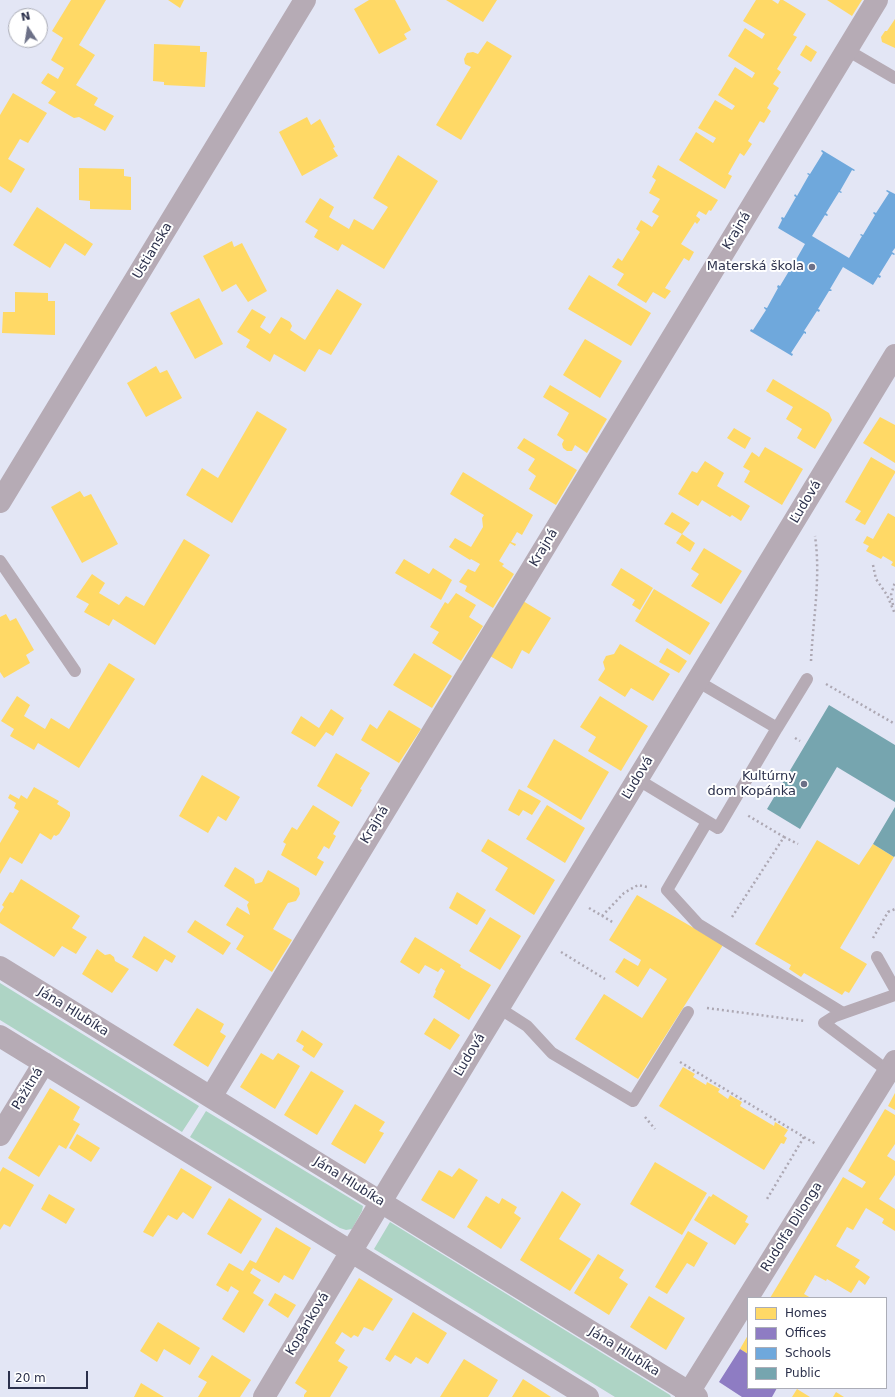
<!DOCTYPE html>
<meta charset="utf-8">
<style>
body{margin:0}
#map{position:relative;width:895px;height:1397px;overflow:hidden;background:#e3e6f5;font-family:"DejaVu Sans",sans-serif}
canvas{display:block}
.legend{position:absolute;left:747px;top:1297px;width:140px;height:92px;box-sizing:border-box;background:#fff;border:1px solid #abadb7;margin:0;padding:5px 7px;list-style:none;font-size:12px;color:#2c314c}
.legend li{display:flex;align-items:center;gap:8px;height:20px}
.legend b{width:20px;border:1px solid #abadb7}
.north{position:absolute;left:8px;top:8px;width:40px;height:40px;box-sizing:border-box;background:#fff;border:1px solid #abadb7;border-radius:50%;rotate:348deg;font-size:11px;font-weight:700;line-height:16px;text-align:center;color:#2c314c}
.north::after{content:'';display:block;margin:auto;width:14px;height:18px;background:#6c7087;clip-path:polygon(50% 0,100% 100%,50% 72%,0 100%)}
.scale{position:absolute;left:8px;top:1371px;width:80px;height:18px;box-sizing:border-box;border:2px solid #2c314c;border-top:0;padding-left:5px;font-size:12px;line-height:14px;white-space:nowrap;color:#2c314c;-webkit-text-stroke:3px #fff;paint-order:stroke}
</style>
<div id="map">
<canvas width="895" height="1397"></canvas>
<ul class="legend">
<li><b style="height:11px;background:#ffd966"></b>Homes</li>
<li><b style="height:11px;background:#8e7cc3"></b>Offices</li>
<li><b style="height:11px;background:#6fa8dc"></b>Schools</li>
<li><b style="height:11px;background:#76a5af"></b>Public</li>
</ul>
<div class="north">N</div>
<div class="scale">20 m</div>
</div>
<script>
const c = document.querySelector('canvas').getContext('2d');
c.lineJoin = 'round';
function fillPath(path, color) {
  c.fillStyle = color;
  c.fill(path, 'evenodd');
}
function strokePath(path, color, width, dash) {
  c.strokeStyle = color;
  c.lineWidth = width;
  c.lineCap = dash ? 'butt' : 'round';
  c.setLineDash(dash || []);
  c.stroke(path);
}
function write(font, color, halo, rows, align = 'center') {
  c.font = font + ' "DejaVu Sans",sans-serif';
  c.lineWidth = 4;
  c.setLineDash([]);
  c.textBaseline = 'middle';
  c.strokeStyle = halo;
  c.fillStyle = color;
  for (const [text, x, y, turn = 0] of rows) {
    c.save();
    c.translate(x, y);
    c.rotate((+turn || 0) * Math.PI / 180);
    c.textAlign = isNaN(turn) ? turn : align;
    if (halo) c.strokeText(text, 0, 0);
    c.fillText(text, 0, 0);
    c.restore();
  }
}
const green = new Path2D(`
 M0,983l199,123 -17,26 -182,-112z
 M206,1111l157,95 -1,5 -10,18 -6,1 -6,-2 -150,-91z
 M390,1222l280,173 1,2h-56l-241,-148z`);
const homes = new Path2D(`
 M71,0h35l-27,45 16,10 -19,30 22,13 -4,7 20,11 -9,15 -26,-14 -5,1 -26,-15 8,-11 -15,-9 7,-10 10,6 6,-11 -13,-8 12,-22 -11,-7z
 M168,0h16l-4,8z
 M369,0h26l16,30 -7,4 3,5 -28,15 -25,-45z
 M446,0h51l-14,22z
 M756,0h16l6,4 2,-4h3l23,14 -13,21 4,2 -20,32 4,3 -8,12 6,4 -12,20 4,3 -7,12 -4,-2 -12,20 4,3 -8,12 -4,-3 -12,21 4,2 -7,13 -46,-29 17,-28 17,11 3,-5 -18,-10 17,-28 17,10 3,-4 -17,-11 17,-28 17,11 3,-5 -27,-17 17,-28 17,11 3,-5 -22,-13z
 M827,0h35l-10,16z
 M895,19v29l-13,-6 -1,-5 4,-6h2z
 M487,41l25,15 -51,84 -25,-15 35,-58 -6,-3 -1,-5 3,-6 6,-1 5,2z
 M154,44l46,2v6h7l-2,35 -41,-2v-3l-11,-1z
 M806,45l11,7 -6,10 -11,-7z
 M13,93l34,20 -19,30 -8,-4 -12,20 17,10 -14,24 -11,-7v-71z
 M307,117l4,8 9,-6 15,28 -2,1 5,8 -36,20 -23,-44z
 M398,155l40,26 -54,88 -42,-25 -4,7 -24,-14 4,-7 -13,-8 15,-24 14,9 -5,10 20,12 5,-10 19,11 15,-23 -15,-9z
 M658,165l60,35 -7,11 -2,-1 -3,5 -7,-4 -3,5 4,3v1l-3,4 -2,-2 -14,22 13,8 -5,9 -5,-3 -19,30 6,3 -6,8 -12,-7 -7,11 -29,-18 7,-11 -12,-7 6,-9 4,3 18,-29 -4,-3 5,-9 11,7 7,-11 -7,-4 8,-13 -11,-6 7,-13 -4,-3z
 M79,168l45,1v7l7,1v33l-41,-1v-8l-11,-1z
 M37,207l56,37 -8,12 -20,-13 -15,25 -37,-23z
 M232,241l2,6 8,-4 25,48 -19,11 -12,-18 -14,8 -19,-36z
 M589,275l62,38 -20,33 -63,-37z
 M337,289l25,15 -31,51 -12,-6 -14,23 -31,-18 -4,8 -24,-15 4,-7 -13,-8 15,-23 14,8 -6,10 10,7 11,-17 9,5 2,4 -2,4 15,10z
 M15,292l33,1v8h7v34l-53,-2 1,-21h12z
 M199,298l24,46 -28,15 -25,-46z
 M585,339l37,22 -22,37 -37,-23z
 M156,366l4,7 7,-3 15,28 -36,19 -19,-34z
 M773,379l56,34 3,7 -17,29 -18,-11 5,-9 -16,-10 7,-12 -27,-16z
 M550,385l57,34 -20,34 -12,-8 -3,6h-5l-4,-3 -1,-4 2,-4 -7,-5 12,-22 -26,-16z
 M257,411l30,18 -55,94 -46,-28 16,-27 16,10z
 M880,417l15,8v38l-32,-20z
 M734,428l17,10 -6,11 -18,-11z
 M524,438l53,32 -21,35 -27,-16 7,-13 -8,-6 7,-11 -18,-11z
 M765,447l38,22 -21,36 -38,-23 6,-11 -7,-4 9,-15 7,5z
 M871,457l24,14v2l-30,52 -10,-5 6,-9 -16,-9z
 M705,461l19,12 -7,13 33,20 -9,15 -9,-6 -2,2 -28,-17 -4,6 -20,-12 14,-23 5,2z
 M463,472l70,43 -11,20 -5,-3 -6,10 5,2 -1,2 -5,-3 -11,18 5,3 -2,2 12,8 -21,34 -28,-17 2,-5 -8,-4 9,-13 7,3 5,-8 -9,-5 -1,1 -21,-13 6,-9 16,9 12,-20 -1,-9 2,-3 -34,-21z
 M80,491l4,6 7,-3 27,50 -36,19 -31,-56z
 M672,512l18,11 -8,11 13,9 -5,9 -14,-9 6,-9 -18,-10z
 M888,513l7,4v50l-4,-2 2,-3 -10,-6 -2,3 -15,-8 3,-5 -6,-3 4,-7 6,3z
 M184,539l26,16 -55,90 -42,-26 -4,7 -25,-14 5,-8 -13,-7 16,-23 13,9 -6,10 20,12 7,-9 18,10z
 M704,548l38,23 -21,33 -30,-18 8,-12 -8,-5z
 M404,559l25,15 4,-6 19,12 -11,20 -46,-27z
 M621,568l32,20 -13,22 -8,-5 3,-5 -24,-15z
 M654,589l56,34 -20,32 -55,-34z
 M456,593l20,12 -7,12 14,9 -22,35 -29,-18 7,-11 -9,-5 15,-25 3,2z
 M523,601l28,17 -22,36 -7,-4 -10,19 -22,-13z
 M6,614l4,7 6,-3 18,32 -8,5 4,8 -26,15 -4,-6v-55z
 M620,644l50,30 -17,27 -22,-13 -6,9 -27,-17 7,-11 -2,-7 3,-6 8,-2z
 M667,648l20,13 -8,12 -20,-11z
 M414,653l38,23 -20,32 -39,-23z
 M109,663l26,16 -56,89 -41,-25 -4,7 -24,-14 4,-7 -13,-8 16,-25 13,9 -6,11 21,13 6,-11 18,11z
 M600,696l48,30 -27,45 -33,-20 8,-14 -16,-10z
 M331,709l13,9 -11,18 -7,-4 -11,15 -24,-14 10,-17 18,12z
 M389,710l32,19 -22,34 -38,-23 9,-16 7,5z
 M554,739l55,33 -28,48 -54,-33z
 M336,753l34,20 -10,16 2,1 -10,17 -35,-21z
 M202,775l38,22 -14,24 -8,-5 -10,17 -29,-17z
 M34,787l25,14 -2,3 13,8v4l-11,18 -3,2 -2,-1 -3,5 -11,-7 -18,31 -12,-7 -10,17v-31l19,-32 -5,-3 2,-5 -8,-5 2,-4 9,5 2,-4 6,4z
 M519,789l22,12 -9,14 -9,-5 -4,6 -11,-6z
 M313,805l27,17 -7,12 3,2 -7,13 -5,-3 -7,12 7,4 -8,14 -35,-21 5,-11 -3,-2 9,-15 5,3z
 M547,805l38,23 -20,35 -39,-24z
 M488,839l67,41 -21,35 -39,-25 13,-22 -27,-17z
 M817,840l42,25 14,-21 21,13 -54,91 27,16 -18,29 -4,-2 -3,4 -38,-22 -3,4 -12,-8 2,-4 -36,-21z
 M235,867l19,12 1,5 7,-2 6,-12 31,18 1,6 -4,7 -8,2 -15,26 19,11 -20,32 -36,-23 8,-13 -18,-11 11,-18 13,8 -3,-10 2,-3 -25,-16z
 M21,879l59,37 -8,12 15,9 -11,17 -14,-8 -8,11 -54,-34v-10l4,-6 -2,-2 8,-13 3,1z
 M457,892l29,18 -9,15 -28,-17z
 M637,895l86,50 -85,134 -63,-40 29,-45 38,24 25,-39 -17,-11 -12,19 -23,-15 9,-14 14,8 3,-6 -32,-20z
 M490,917l31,19 -21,34 -31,-19z
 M195,920l36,23 -8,12 -36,-23z
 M144,936l32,20 -4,7 -7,-4 -8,13 -25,-15z
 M415,937l46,28 -1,2 31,18 -22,35 -36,-23 3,-6 -1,-1 10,-19 -4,-3 -3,4 -13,-7 -6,9 -19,-12z
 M97,949l8,6 5,-1 4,3 1,4 14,8 -17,24 -30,-19z
 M197,1008l27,16 -4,8 6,4 -18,31 -35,-22z
 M434,1018l26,17 -10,15 -26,-16z
 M302,1030l21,14 -9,14 -12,-8 2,-4 -8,-5z
 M261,1053l12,7 5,-7 22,13 -25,43 -35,-22z
 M683,1067l12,7 -2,3 13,8 1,-3 13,7 -2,3 10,7 2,-4 12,7 -2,4 34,20 1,-4 13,8 -4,6 3,2 -3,6 -3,-1 -17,27 -105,-64z
 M311,1071l33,20 -27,44 -33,-20z
 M50,1088l30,19 -7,13 7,4 -14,25 -7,-4 -20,32 -31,-19z
 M895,1093v17l-7,-4z
 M355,1104l30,18 -6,9 5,2 -19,31 -34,-20z
 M885,1109l10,6v29l-8,12 8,5v14l-16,24 16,10v22l-13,-8 2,-4 -18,-11 -13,22 -6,-3 -11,19 24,14 -5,7 15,10 -5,8 -6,-5 -8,13 -24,-14 -1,2 -11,-6 -11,19 7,4h-41l73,-121 19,11 4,-6 -18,-11z
 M77,1134l23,14 -9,14 -22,-14z
 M655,1162l52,31 -25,42 -52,-31z
 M3,1167l31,18 -24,42 -6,-3 -4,6v-58z
 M181,1168l31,19 -19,32 -10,-7 -6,8 -9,-5 -15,22 -10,-5z
 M459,1168l19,12 -24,39 -33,-19 18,-30 13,7z
 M562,1191l19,13 -22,35 32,20 -21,32 -50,-31z
 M49,1194l26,15 -9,15 -25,-15z
 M713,1194l35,22 -3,6 4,2 -14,21 -41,-25 15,-24 2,1z
 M486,1196l13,8 3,-6 15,9 -3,6 7,5 -20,31 -34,-22z
 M229,1198l33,21 -21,35 -34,-20z
 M276,1227l35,21 -18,32 -9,-5 -5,8 -26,-15 -3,5 11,7 -8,13 11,7 -20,33 -22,-14 17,-28 -8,-5 -3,6 -12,-7 13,-22 14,8 7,-11 6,3z
 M688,1231l20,12 -14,24 -7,-4 -20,31 -12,-7z
 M598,1254l26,16 -5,8 9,6 -19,31 -35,-22z
 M359,1278l34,21 -20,32 -9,-4 -6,10 -4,-2 -3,3 -9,-6 -7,11 10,7 -7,11 10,6 -18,30h-26v-2l3,-4 -12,-8z
 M275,1293l21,12 -8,13 -20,-13z
 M649,1296l36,22 -19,32 -36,-23z
 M413,1312l34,21 -19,31 -12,-7 -5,7 -16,-9 -5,7 -5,-3z
 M158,1322l42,26 -10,17 -26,-16 -7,13 -17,-11z
 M748,1335v19l-8,-5z
 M212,1355l39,25 -11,17h-42l9,-15 -9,-5z
 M464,1359l34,21 -10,17h-48z
 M523,1379l28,18h-39z
 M141,1383l23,14h-30z
 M797,1389l13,8h-18z
 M836,1392l8,5h-11z`);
const offices = new Path2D(`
 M740,1349l8,5v34h29l-5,9h-30l-23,-15z`);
const schools = new Path2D(`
 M822,150l33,20 -1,1 -2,-1 -12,21 2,1 -1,1 -2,-1 -13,21 2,2 -1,1 -2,-1 -13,21 37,22 13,-22 -2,-1 1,-1 2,1 12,-20 -2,-2 1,-1 2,1 13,-20 -3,-2 1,-1 8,4v54l-3,4 3,2 -1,1 -2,-1 -13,21 2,1 -1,2 -2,-1 -5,8 -30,-18 -13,22 2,1 -1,1h-2l-11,18 2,1 -1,2 -2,-1 -13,20 2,1v2l-2,-1 -13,20 2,1 -1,2 -42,-25 1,-2 2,1 13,-20 -2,-2v-1l3,1 11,-20 -1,-1 1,-2 2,1 12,-20 -2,-1 1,-2 2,2 12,-21 -27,-16 4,-8 -1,-2 1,-1 2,1 12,-21 -2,-1 1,-2 2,2 12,-21 -2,-1 1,-1 2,1 13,-21 -2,-2z`);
const public = new Path2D(`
 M829,705l66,40v57l-58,-35 -37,62 -33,-20z
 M895,807v49l-1,1 -21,-13z`);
const path = new Path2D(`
 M873,565l3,14 11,16 8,19
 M893,605l-2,-10 4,-13
 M811,661c2,-42 10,-83 4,-125
 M826,684l69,40
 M795,738l5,3
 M784,837l14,7
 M589,908l25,15
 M602,916l22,-23 14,-8 9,2
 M732,917l52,-80 -37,-22
 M873,938l15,-26 7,-3
 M561,952l44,27
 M707,1008l98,13
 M680,1062l124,75 -37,62
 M645,1117l10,12
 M804,1137l12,7`);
const service = new Path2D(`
 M847,50l48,28
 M0,561l75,110
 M777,728l30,-49
 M637,779l81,49 59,-100 -80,-47
 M707,822l-40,68 31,34 145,89
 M877,957l18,32
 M499,1008l28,18 25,27 81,48 55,-89
 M888,1071l-64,-48 11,-7 60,-21`);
const minor = new Path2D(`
 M0,502l305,-502
 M0,967l697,430
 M0,1036l588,361
 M211,1097l666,-1097
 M0,1135l44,-72
 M264,1397l127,-212 504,-830
 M686,1397l209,-336`);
const markers = [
 [812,267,4,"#6c7087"],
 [804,784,4,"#6c7087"]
];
const streetNames = [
 ["Krajná",737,231,-59],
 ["Ustianska",153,251,-59],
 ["Ľudová",806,502,-59],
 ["Krajná",544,548,-59],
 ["Ľudová",638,778,-59],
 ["Krajná",375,825,-59],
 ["Jána Hlubíka",73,1012,32],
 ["Ľudová",470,1055,-59],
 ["Pažitná",28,1089,-59],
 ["Jána Hlubíka",349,1182,32],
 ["Rudolfa Dilonga",792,1227,-58],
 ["Kopánková",308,1324,-59],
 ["Jána Hlubíka",624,1352,32]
];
const poiNames = [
 ["Materská škola",804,267],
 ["Kultúrny",796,777],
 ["dom Kopánka",796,792]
];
fillPath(green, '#aed4c5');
fillPath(homes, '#ffd966');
fillPath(offices, '#8e7cc3');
fillPath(schools, '#6fa8dc');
fillPath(public, '#76a5af');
strokePath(path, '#ada8b3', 2.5, [2, 3]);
strokePath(service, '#b6abb5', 12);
strokePath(minor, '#b6abb5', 22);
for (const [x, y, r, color] of markers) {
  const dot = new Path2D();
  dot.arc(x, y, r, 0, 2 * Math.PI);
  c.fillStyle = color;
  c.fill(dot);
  strokePath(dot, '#fff', 1.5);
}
write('13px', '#2c314c', '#fff', streetNames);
write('13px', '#2c314c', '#fff', poiNames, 'right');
</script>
